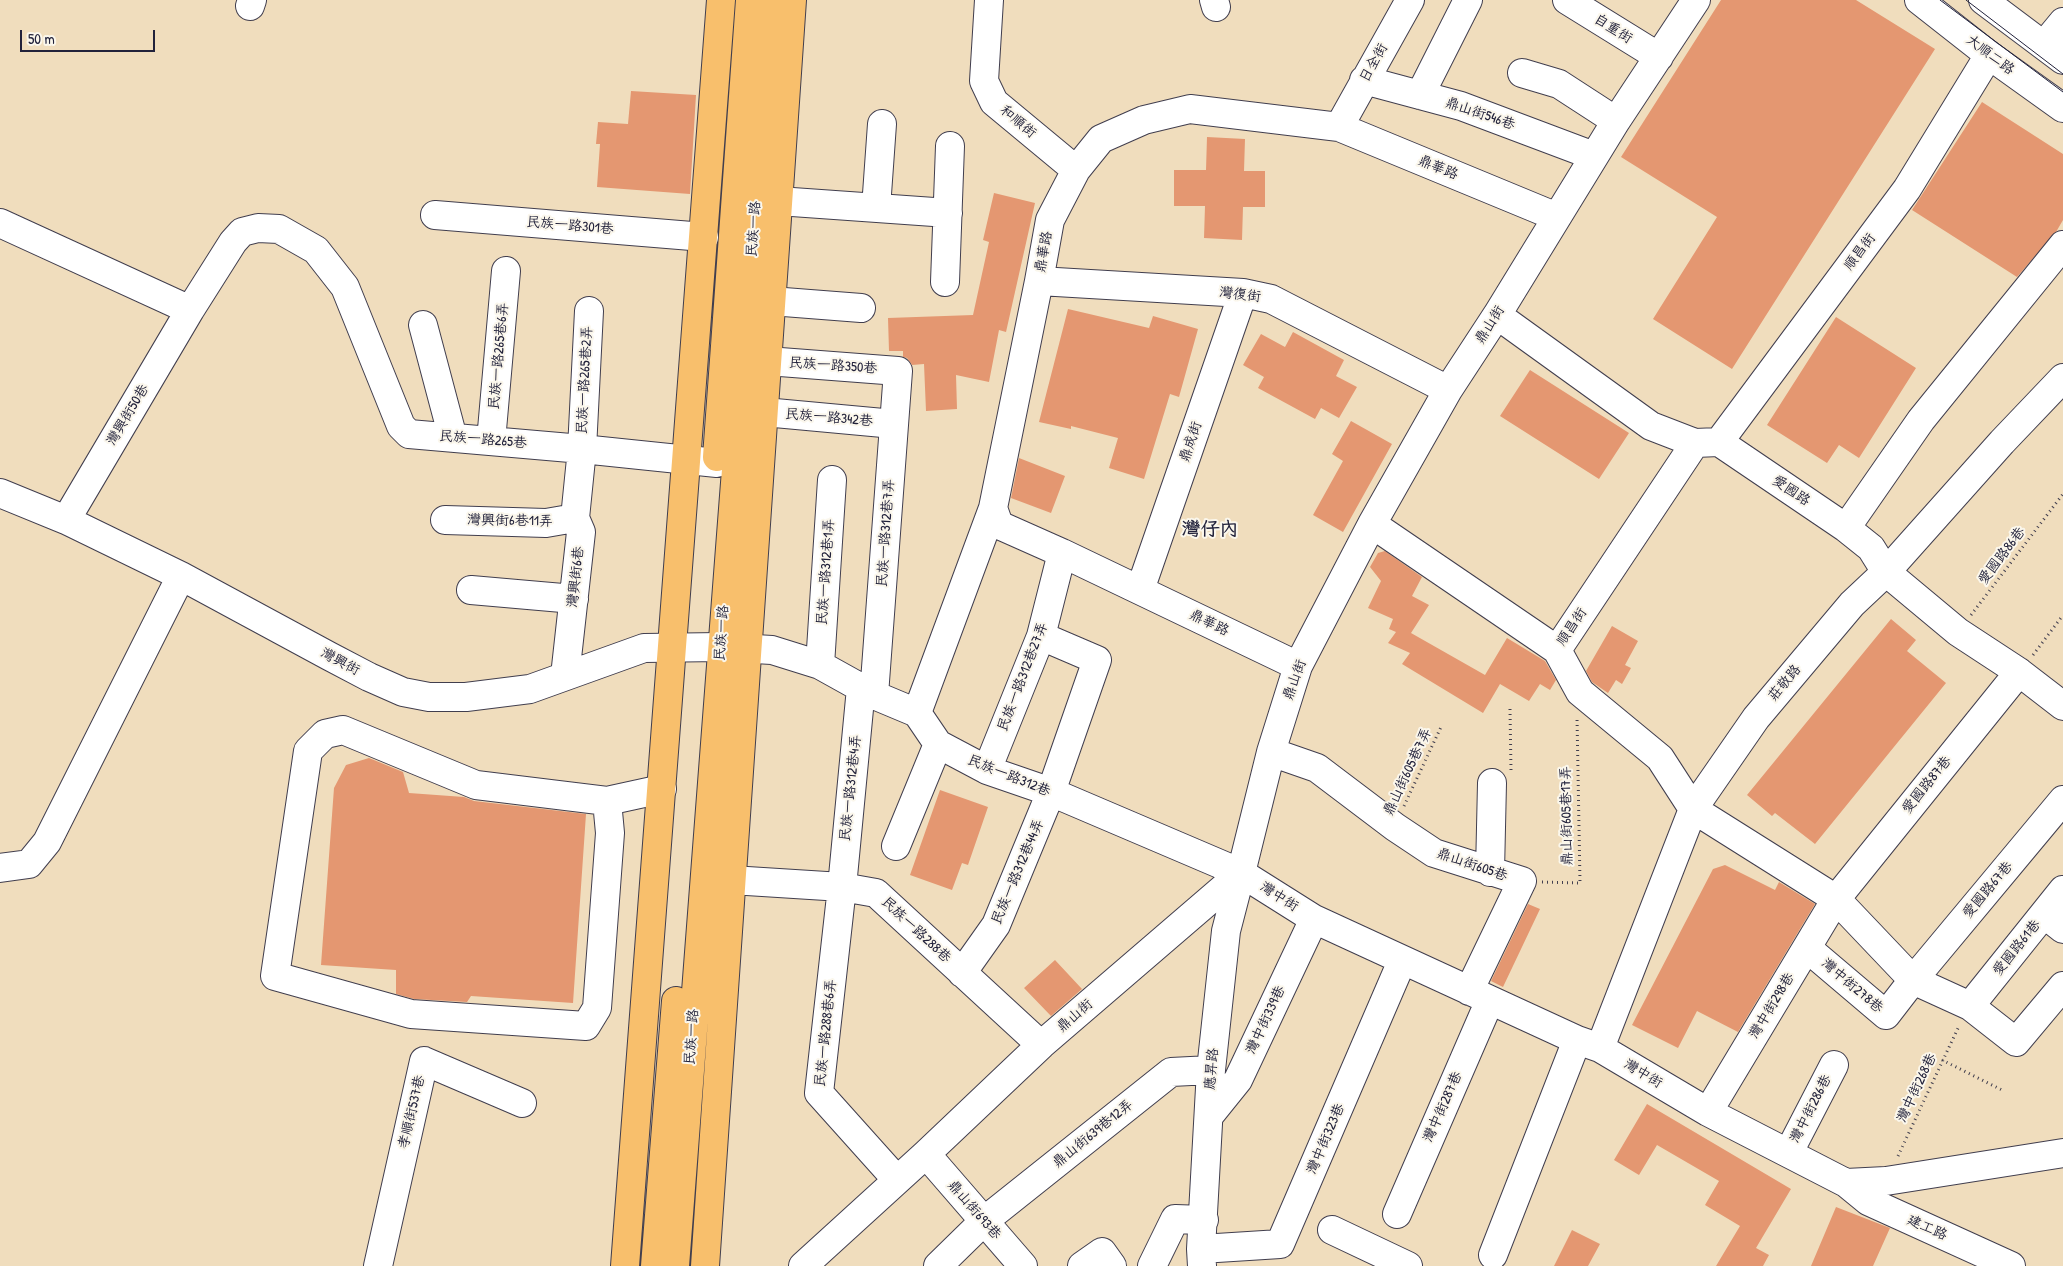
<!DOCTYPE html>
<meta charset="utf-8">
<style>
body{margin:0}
#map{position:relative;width:2063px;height:1266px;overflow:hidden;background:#f0ddbd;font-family:"Patrick Hand",sans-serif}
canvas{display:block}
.scale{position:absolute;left:20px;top:30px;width:135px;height:22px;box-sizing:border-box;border:2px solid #22223b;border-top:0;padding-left:6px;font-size:15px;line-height:18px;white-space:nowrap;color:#22223b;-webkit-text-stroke:4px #fbf7ec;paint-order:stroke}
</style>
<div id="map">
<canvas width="2063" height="1266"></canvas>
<div class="scale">50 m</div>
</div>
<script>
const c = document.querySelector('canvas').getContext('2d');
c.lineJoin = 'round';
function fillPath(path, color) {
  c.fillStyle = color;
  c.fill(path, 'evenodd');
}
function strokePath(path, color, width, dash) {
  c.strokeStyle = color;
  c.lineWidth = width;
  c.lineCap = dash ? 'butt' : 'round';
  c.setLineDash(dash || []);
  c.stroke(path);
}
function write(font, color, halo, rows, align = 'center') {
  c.font = font + ' "Patrick Hand","LXGW WenKai TC",sans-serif';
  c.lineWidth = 4;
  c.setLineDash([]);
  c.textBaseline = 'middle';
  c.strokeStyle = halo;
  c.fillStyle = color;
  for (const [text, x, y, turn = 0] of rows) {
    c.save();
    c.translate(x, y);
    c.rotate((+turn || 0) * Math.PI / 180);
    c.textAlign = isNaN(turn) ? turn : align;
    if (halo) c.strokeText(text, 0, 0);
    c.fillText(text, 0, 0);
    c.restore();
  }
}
const building = new Path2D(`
 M1721,0h135l79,49 -203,320 -79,-50 64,-102 -96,-60z
 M631,91l65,4 -6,99 -93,-7 3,-43h-4l2,-22 30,2z
 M1982,102l81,52v66l-7,12 -39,45 -105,-67z
 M1207,137l38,2 -1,32h21v36h-22l-1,33 -38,-2 1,-32h-31v-36h32z
 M994,193l41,10 -29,129 -7,-2 -10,52 -33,-7 1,34 -31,2 -2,-47 -12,1 -5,-7 -4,-1v-6h-14l-1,-33 85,-3 16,-73 -6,-2z
 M1068,309l81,19 4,-12 45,13 -19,68 -9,-3 -26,85 -35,-11 9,-30 -47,-12v3l-32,-7z
 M1836,317l80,51 -57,90 -20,-13 -12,18 -60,-38z
 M1293,332l51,28 -8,16 21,11 -18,31 -18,-10 -6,11 -57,-31 6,-11 -21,-12 18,-31 24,13z
 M1530,370l99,63 -30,46 -99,-63z
 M1351,421l41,23 -49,88 -30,-17 30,-54 -11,-7z
 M1019,458l46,18 -14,37 -40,-15z
 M1385,551l37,26 -10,19 17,9 -18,28 74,42 22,-37 38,23 11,19 -6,10 -10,-6 -11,17 -29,-17 -17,29 -81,-49 8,-11 -22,-10 8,-11 -7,-3 4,-10 -25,-11 13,-27 -11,-14 8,-14z
 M1891,619l25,21 -9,11 39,32 -131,161 -40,-31 -3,3 -25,-21z
 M1612,626l26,15 -13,24 6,3 -9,16 -6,-4 -8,13 -16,-11 -6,-11z
 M369,758l34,14 6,21 55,4 10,4 112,13 -13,189 -102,-7 -4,6 -53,-3 -18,-5v-24l-75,-5 13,-177 12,-23z
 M940,790l48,17 -20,58 -6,-2 -10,27 -42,-15z
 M1725,865l50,25 4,-8 36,22 -77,128 -41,-21 -19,37 -46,-23 81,-156z
 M1528,904l12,5 -37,78 -12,-6z
 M1055,960l27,29 -31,27 -27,-28z
 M1647,1104l144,85 -35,59 13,7 -6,11h-47l24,-40 -35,-21 14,-24 -62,-36 -18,30 -25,-15z
 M1836,1207l54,21 -17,38h-62z
 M1572,1230l28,14 -12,22h-34z`);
const path = new Path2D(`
 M1971,615l92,-121
 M2033,655l30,-40
 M1510,709l1,62
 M1404,806l37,-79
 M1542,882l38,1 -3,-166
 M1942,1060l60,30
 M1898,1156l61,-130`);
const minor = new Path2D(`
 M989,0l-5,81 10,21 82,68
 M1214,0l2,7
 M1567,0l92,57
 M1919,0l70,55 74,53
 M1983,0l80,60
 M250,6l2,-6
 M2044,45l19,-23
 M1522,73l37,11 57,37
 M1364,80l97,26 133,50
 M1420,95l48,-95
 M1339,127l71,-127
 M778,201l170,12
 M876,208l6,-84
 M435,215l269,22
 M0,223l190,87
 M1039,281l204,12 28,6 177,91
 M945,282l5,-136
 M771,301l90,7
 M1497,315l154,111 44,17 24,-1 127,86 25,20 15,24 72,60 61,40 44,34
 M423,325l30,113
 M767,361l131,10 -24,324
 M764,412l130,12
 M491,441l15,-170
 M1719,442l188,-253 82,-134
 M0,493l66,27 115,56 148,80 40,21 34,15 26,5h37l64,-8 114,-41 77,-1 51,3 48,15 54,30 43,18 21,31 49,26 64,22 190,81 73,46 263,121 23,8 108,64 138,71 40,-2 177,-28
 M66,520l124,-210 43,-68 9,-10 16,-4 21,1 37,21 29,37 56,139 8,8 173,15 135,14
 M445,520l101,3 29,-5
 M1372,524l185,126 138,-207
 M1846,528l75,-108 142,-175
 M471,590l103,9
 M1140,590l103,-297
 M1557,650l23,42 80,66 33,51 143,90 77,81 57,26 46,36 47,-56
 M820,665l12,-185
 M1298,666l-236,-113 -63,-28 -6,-17 46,-227 11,-61 26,-50 25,-31 43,-19 46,-11 149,18 218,90
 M565,676l16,-144 -6,-14 7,-69 7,-138
 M861,688l-19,199 -23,206 78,87
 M917,713l76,-205
 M1271,752l46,16 78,59 39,26 88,28 -53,110
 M987,770l54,-134 21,-83
 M607,801l3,32 -13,175 -11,18 -175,-12 -136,-38 33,-225 17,-17 18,-4 133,55 131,16 55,-12
 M896,846l42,-102
 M0,868l29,-4 18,-22 134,-266
 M1490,872l2,-89
 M731,880l111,7 34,6 165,152
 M2044,914l19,15
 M1807,948l79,67 27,-35 150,-180
 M962,973l34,-48 55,-133 46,-132 -56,-24
 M1970,1006l93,-116
 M1600,1048l93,-239 63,-91 96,-114 34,-32 116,-130 61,-64
 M1708,1112l128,-213 183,-227
 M1209,1116l29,-36 76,-161
 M1789,1152l45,-87
 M926,1154l97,112
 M1846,1183l22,18 143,65
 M1397,1214l93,-214
 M1332,1230l76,36
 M1201,1249l79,-5 122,-283
 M1493,1255l84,-215
 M378,1266l46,-205 98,42
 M803,1266l123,-112 115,-109 200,-172 30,-121 27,-86 74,-142 76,-134 49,-75 119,-194 80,-121
 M938,1266l46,-45 187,-149 40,-2
 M1082,1266l20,-14 10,14
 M1152,1266l23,-47 29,1
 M1202,1266l-1,-17 10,-179 15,-139 15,-58`);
const major = new Path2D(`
 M717,457l33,-457
 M625,1266l96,-1266
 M655,1266l21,-265
 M675,1266l97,-1266
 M705,1266l87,-1266`);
const tram = new Path2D(`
 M1940,0l123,92
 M1966,0l97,74`);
const streetNames = [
 ["自重街",1613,29,32],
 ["大順二路",1990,55,37],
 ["日全街",1374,63,-61],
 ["鼎山街546巷",1480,114,19],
 ["和順街",1018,122,40],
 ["鼎華路",1438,168,22],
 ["民族一路301巷",570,226,5],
 ["民族一路",754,229,-86],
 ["鼎華路",1044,252,-80],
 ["順昌街",1860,252,-53],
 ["灣復街",1240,295,7],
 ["鼎山街",1490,325,-58],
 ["民族一路265巷6弄",499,356,-85],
 ["民族一路350巷",833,366,4],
 ["民族一路265巷2弄",585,380,-87],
 ["灣興街50巷",128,415,-59],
 ["民族一路342巷",829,418,5],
 ["民族一路265巷",483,440,5],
 ["鼎成街",1191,442,-71],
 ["愛國路",1791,491,34],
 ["灣興街6巷11弄",510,521,1],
 ["民族一路312巷7弄",886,533,-86],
 ["愛國路86巷",2002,556,-53],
 ["民族一路312巷1弄",826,572,-86],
 ["灣興街6巷",576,577,-84],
 ["鼎華路",1209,623,26],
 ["順昌街",1572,627,-56],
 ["民族一路",722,633,-86],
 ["灣興街",340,662,28],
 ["民族一路312巷27弄",1023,677,-69],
 ["鼎山街",1295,680,-70],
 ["莊敬路",1785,683,-50],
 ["鼎山街605巷7弄",1408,772,-65],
 ["民族一路312巷",1009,776,22],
 ["愛國路87巷",1927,785,-51],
 ["民族一路312巷4弄",851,788,-84],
 ["鼎山街605巷17弄",1567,816,-91],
 ["鼎山街605巷",1472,865,19],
 ["民族一路312巷44弄",1018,872,-67],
 ["愛國路67巷",1988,890,-50],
 ["灣中街",1279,897,32],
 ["民族一路288巷",916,930,43],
 ["愛國路61巷",2017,948,-51],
 ["灣中街278巷",1852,986,40],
 ["灣中街298巷",1772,1006,-59],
 ["鼎山街",1075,1016,-41],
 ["灣中街339巷",1266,1020,-65],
 ["民族一路288巷6弄",826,1033,-84],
 ["民族一路",692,1037,-86],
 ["應昇路",1212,1069,-85],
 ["灣中街",1643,1074,31],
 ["灣中街268巷",1917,1088,-65],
 ["灣中街287巷",1443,1107,-66],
 ["灣中街286巷",1811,1109,-63],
 ["孝順街537巷",412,1112,-77],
 ["鼎山街639巷12弄",1093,1134,-39],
 ["灣中街323巷",1326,1139,-67],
 ["鼎山街693巷",974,1210,49],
 ["建工路",1927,1228,24]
];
const districtNames = [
 ["灣仔內",1210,530]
];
fillPath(building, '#e49771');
strokePath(minor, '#413e4e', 30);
strokePath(major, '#413e4e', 30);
strokePath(path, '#413e4e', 3, [1, 4]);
strokePath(minor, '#fff', 28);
strokePath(major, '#f8bf6c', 28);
strokePath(tram, '#22223b', 1);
write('14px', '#22223b', '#fbf7ec', streetNames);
write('bold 19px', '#22223b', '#fbf7ec', districtNames);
</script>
